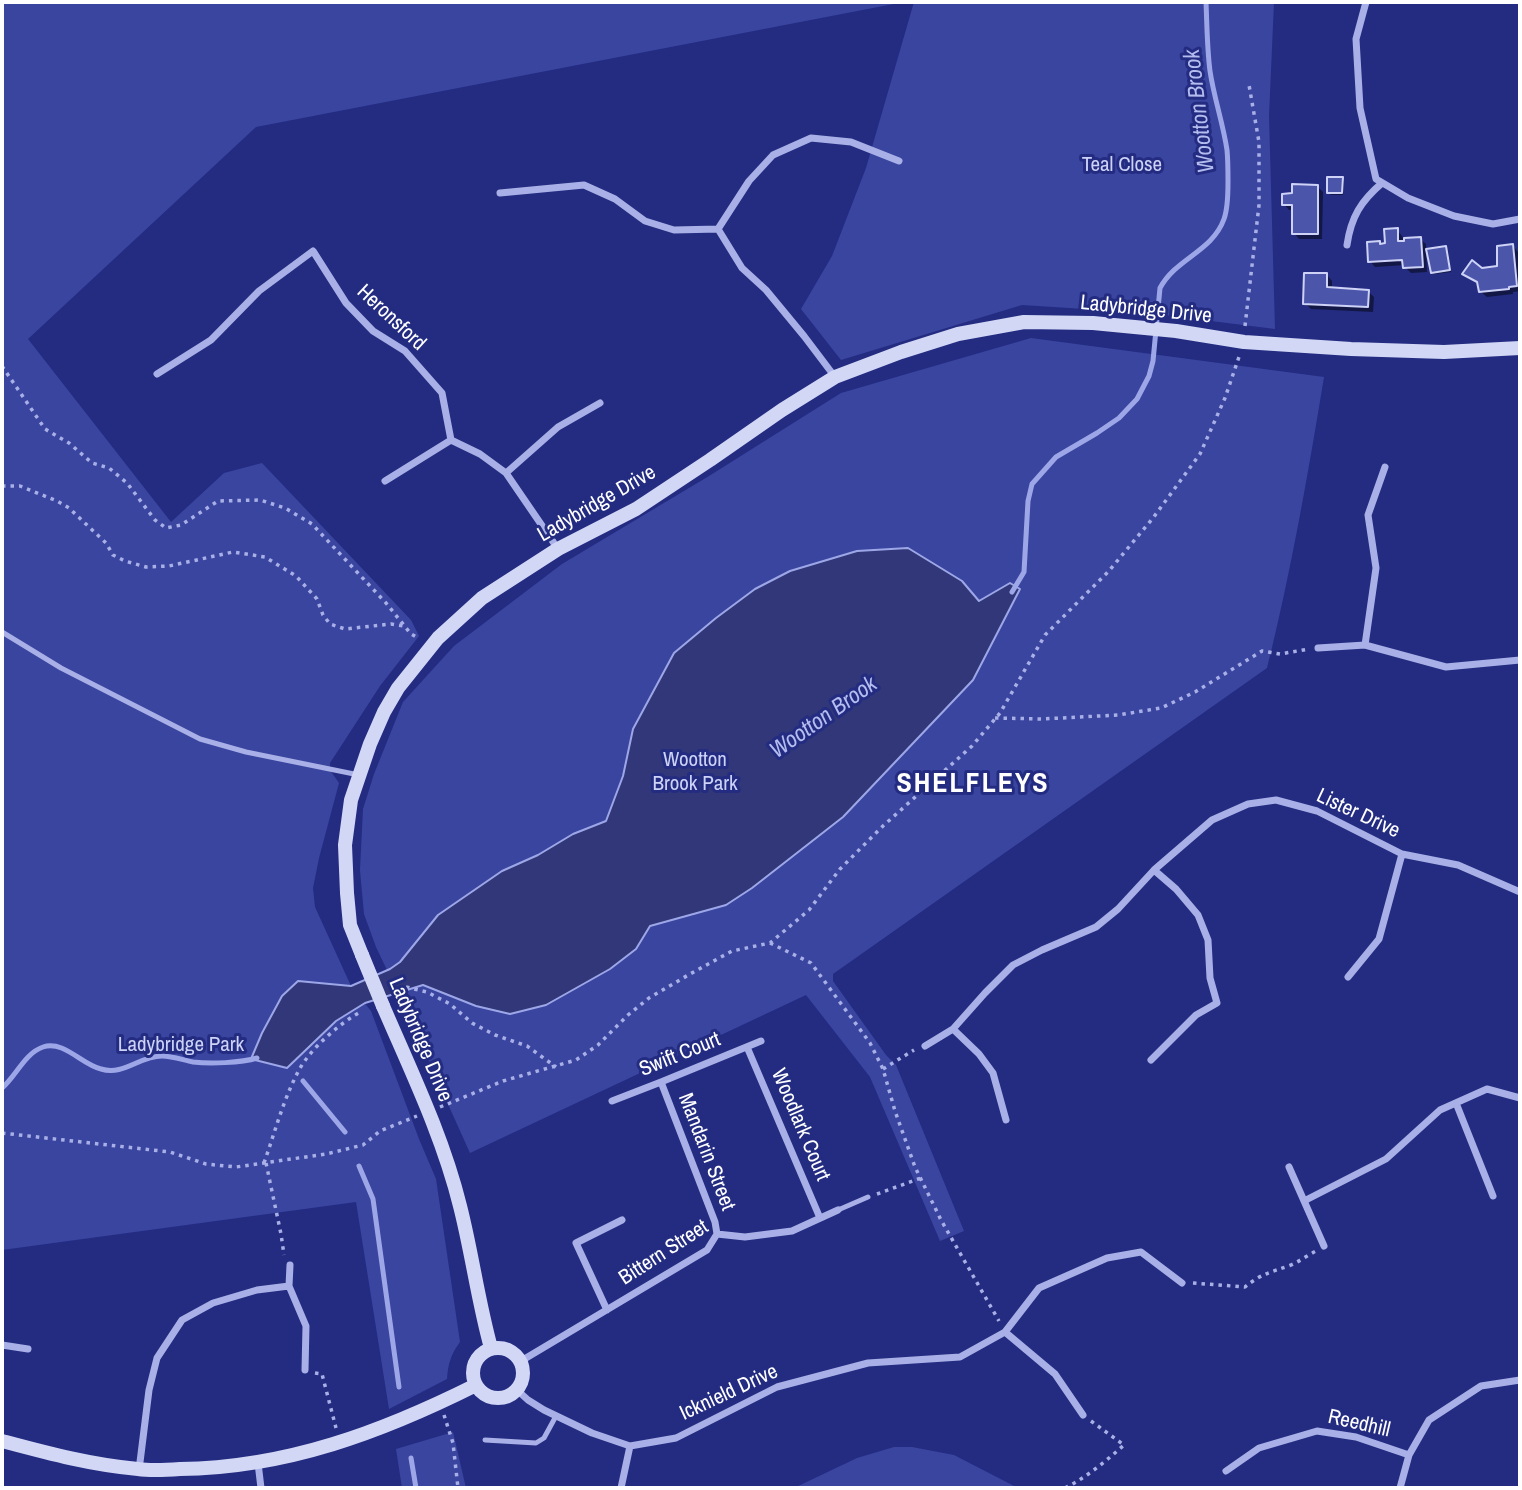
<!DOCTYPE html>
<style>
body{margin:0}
#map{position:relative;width:1522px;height:1490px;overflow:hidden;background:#232c81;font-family:"Archivo Narrow",sans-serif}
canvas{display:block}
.frame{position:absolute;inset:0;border:4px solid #fff;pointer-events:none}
</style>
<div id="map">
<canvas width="1522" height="1490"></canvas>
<div class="frame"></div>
</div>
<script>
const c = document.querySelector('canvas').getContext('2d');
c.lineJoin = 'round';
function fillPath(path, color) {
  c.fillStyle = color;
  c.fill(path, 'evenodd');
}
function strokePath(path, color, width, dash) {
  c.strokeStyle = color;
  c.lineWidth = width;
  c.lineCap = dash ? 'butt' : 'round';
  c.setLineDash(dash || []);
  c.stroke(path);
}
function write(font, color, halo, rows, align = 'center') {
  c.font = font + ' "Archivo Narrow",sans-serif';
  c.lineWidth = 6;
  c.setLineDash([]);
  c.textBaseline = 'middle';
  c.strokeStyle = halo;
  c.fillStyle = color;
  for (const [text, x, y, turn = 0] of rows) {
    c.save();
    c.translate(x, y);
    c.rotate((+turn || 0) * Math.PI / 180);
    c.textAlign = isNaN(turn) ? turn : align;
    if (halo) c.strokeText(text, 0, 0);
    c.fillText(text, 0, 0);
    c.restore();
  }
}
const green = new Path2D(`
 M2,2h902l-648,125 -228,212 143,183 53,-49 38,-10 149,157 8,16 -39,50 -50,77v7l9,13 -20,75 -6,30 2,19 36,79 20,25 48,128 17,40 24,163c-9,12 -12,22 -13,37l-58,30 -33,-207 -354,48z
 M914,2h360l-5,114 6,213 -128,-16 -125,-8 -181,55 -40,-51 31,-53 34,-88z
 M1031,338l293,39c-16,97 -33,195 -57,291l-434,306v7l53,74 10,10 68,166 -24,10 -70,-164 -64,-82 -336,158 -73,-162 -21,-44 -12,-33 -4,-44 3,-61 11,-35 29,-72 51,-56 108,-82 147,-88 132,-83z
 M453,1432l13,56h-64l-6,-39z
 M894,1447h18l42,8 64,33h-224l63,-30z`);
const water = new Path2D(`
 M908,548l54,33 17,20 31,-18 10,6 -47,91 -130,137 -91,71 -26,17 -76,21 -14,23 -26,20 -64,36 -36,9 -34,-8 -53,-21 -58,18 -29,18 -49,47 -36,-9 11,-26 20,-37 16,-15 53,5 39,-17 10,-7 38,-47 64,-44 36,-16 35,-21 33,-13 17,-45 10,-47 41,-76 42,-35 39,-29 35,-18 67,-20z`);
const shadow = new Path2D(`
 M1342,179l2,2 -1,14h-12l-3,-2z
 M1317,186l6,6 -1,47h-23l-5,-6v-23h-5l-5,-6z
 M1397,230l5,6 1,3h17l6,5v7l20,-3 2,2 3,22 -16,2 -3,-2 -3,-20 -3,1 1,19 -16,1 -6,-6v-2l-30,2 -5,-6 9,-18 3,3 5,-2z
 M1513,246l5,6 2,39 -7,1v2l-26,3 -6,-5 -1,-8 -15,-10 34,-7z
 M1327,275l5,6v8l36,2 6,6 -1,15 -62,-3 -6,-6z`);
const stream = new Path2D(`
 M1012,592l12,-20 4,-71 4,-17 24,-27 41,-24 22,-15 18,-19 12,-23 4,-15 7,-73c16,-30 52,-36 64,-69 4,-11 4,-25 4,-37 0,-11 0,-22 -1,-32 -4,-27 -13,-52 -17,-79 -3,-23 -3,-46 -4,-69
 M303,1081l42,51
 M2,1088c14,-12 23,-35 41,-41 21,-7 39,18 58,22 23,7 38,-13 61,-13 10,0 21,4 31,6 17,2 48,1 64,-4
 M359,1166l14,33 26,188
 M411,1458l5,30`);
const building = new Path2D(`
 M1327,177h16l-1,16h-15z
 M1292,184l26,1v49h-26v-29h-10v-11l10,-1z
 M1398,228v13h6v-3l17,-1 2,30 -20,1 -1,-8 -34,2 -1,-20 13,-1v3l5,-1 -1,-14z
 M1513,244l4,42 -8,1v2l-30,3 -2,-10 -15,-8 10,-14 10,8 15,-2v-20z
 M1446,246l4,24 -19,3 -5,-24z
 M1304,273h23v14l42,3 -1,17 -65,-3z`);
const path = new Path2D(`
 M1245,326l14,-121v-63l-10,-57
 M2,366l43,63 24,14 23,20 17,5 18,15 28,37 11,8 15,-3 37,-24 42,-1 25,8 27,16 74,79 25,31 7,4
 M2,486h18l37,15 12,7 37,35 7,12 12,6 21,6 23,-1 64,-14 32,5 31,19 21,23 6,16 7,9 15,5 46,-5 13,2
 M995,718l47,1 76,-4 43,-7 34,-16 67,-41 18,3 29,-5
 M770,943l41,20 59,80 13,26 12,42 20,56 26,53 58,101
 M406,987l21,5 23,12 22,19 23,12 32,11 29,21
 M883,1069l31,-19
 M440,1107l63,-26 73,-21 22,-15 30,-30 21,-17 41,-24 42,-23 38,-8 39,-33 31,-41 43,-43 89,-80 28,-33 45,-78 63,-63 45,-54 47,-64 25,-56 15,-44
 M2,1133l168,19 36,12 30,3 90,-13 37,-9 17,-14 37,-15
 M264,1163c11,-31 19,-63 35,-93 12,-22 41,-47 63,-59
 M266,1163l15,71 3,21
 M877,1194l44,-16
 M1193,1283l52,4c17,-14 27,-15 46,-22 9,-4 17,-10 25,-14
 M315,1373l7,1 14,54
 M444,1415l9,28 5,45
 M1065,1488c22,-11 41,-27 59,-43l-33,-24`);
const lane = new Path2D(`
 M2,632l59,36 139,71 46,13 113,23
 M838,1210l30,-13
 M485,1440l51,3 8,-5 12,-22`);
const street = new Path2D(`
 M1366,2l-10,37 4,69 16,71 32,19 46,18 39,8 27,-5
 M500,193l84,-8 31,14 30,22 29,9 44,-1 31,-48 24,-26 38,-17 40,4 48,19
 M718,229l24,39 24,22 38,46 31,41
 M1347,245c4,-28 14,-44 35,-62
 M157,374l54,-34 48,-49 54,-40 33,52 27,28 32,20 37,42 9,47
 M451,440l29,14 26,19 52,76
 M506,473l52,-46 42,-24
 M385,481l66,-41
 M1365,645l11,-77 -8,-53 17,-48
 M1318,648l47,-3 81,22 74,-7
 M1348,977l31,-38 23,-85
 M953,1029l26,25 14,19 13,47
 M925,1046l28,-17 32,-36 28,-28 29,-15 54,-23 22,-18 36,-39 58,-50 36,-16 28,-4 41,11 85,43 56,11 62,27
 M747,1047l73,171
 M1151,1060l45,-45 21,-12 -7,-25 -2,-38 -10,-25 -22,-26 -22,-19
 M661,1082l54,140 2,12
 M612,1101l49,-19 100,-41
 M1456,1103l37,93
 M1289,1167l35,79
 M1304,1201l82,-42 54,-49 47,-21 33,9
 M289,1286l1,-21
 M607,1310l-31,-67 46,-23
 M1005,1332l50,42 28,41
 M2,1345l26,4
 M521,1361l186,-111 10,-16 28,3 47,-6 46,-21
 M517,1390l11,10 16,10 48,23 38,13 46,-8 101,-51 91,-24 92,-6 45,-25 34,-44 68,-30 34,-6 41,31
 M258,1463l3,25
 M139,1470l10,-80 8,-32 25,-38 31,-17 44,-13 32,-4 17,40 -1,44
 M1226,1471l33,-23 58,-17 39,6 53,18 20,-35 52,-34 39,-6
 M621,1488l9,-42
 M1400,1488l9,-33`);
const secondary = new Path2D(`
 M362,955l-12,-30 -3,-32 -2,-48 6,-45 19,-56 14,-32 14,-24 40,-50 44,-40 76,-49 78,-40 74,-49 72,-50 53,-33 66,-25 57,-18 66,-12 69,1 83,8 68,11 107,7 93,3 76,-4
 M383,1006c28,65 60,131 77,200 12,47 18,95 31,142
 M473 1373a25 25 0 1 1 50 0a25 25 0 1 1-50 0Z
 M2,1441c45,12 89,24 136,28 14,2 28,1 42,0 106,-1 202,-37 296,-84`);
const secondaryBridge = new Path2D(`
 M362,955l21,51`);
const parkNames = [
 ["Teal Close",1122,165],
 ["Wootton",695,760],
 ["Brook Park",695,784],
 ["Ladybridge Park",181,1045]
];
const streetNames = [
 ["Ladybridge Drive",1146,310,6],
 ["Heronsford",391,318,43],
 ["Ladybridge Drive",597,504,-30],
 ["Lister Drive",1358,814,25],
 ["Ladybridge Drive",420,1040,67],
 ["Swift Court",680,1055,-22],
 ["Woodlark Court",800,1125,67],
 ["Mandarin Street",706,1152,69],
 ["Bittern Street",664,1253,-33],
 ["Icknield Drive",729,1393,-25],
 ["Reedhill",1359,1424,13]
];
const waterNames = [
 ["Wootton Brook",1200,111,-97],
 ["Wootton Brook",824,718,-35]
];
const districtNames = [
 ["SHELFLEYS",973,784]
];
fillPath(green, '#3a45a0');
fillPath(water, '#313778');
strokePath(water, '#9da7e8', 2);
fillPath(shadow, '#0007');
strokePath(stream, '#9da7e8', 5);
fillPath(building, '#4b55aa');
strokePath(building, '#cdd2f6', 2);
strokePath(path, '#a9b0e7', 3.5, [3.5, 5]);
strokePath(lane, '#a9b0e7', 5);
strokePath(street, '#a9b0e7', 7);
strokePath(secondary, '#d3d7f6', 14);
strokePath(secondaryBridge, '#d3d7f6', 14);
write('21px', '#cdd2f6', '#232c81', parkNames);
write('21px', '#fff', '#232c81', streetNames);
write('italic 23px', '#b5bcef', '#232c81', waterNames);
c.letterSpacing = '2px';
write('bold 28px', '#fff', '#232c81', districtNames);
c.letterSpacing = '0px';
</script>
